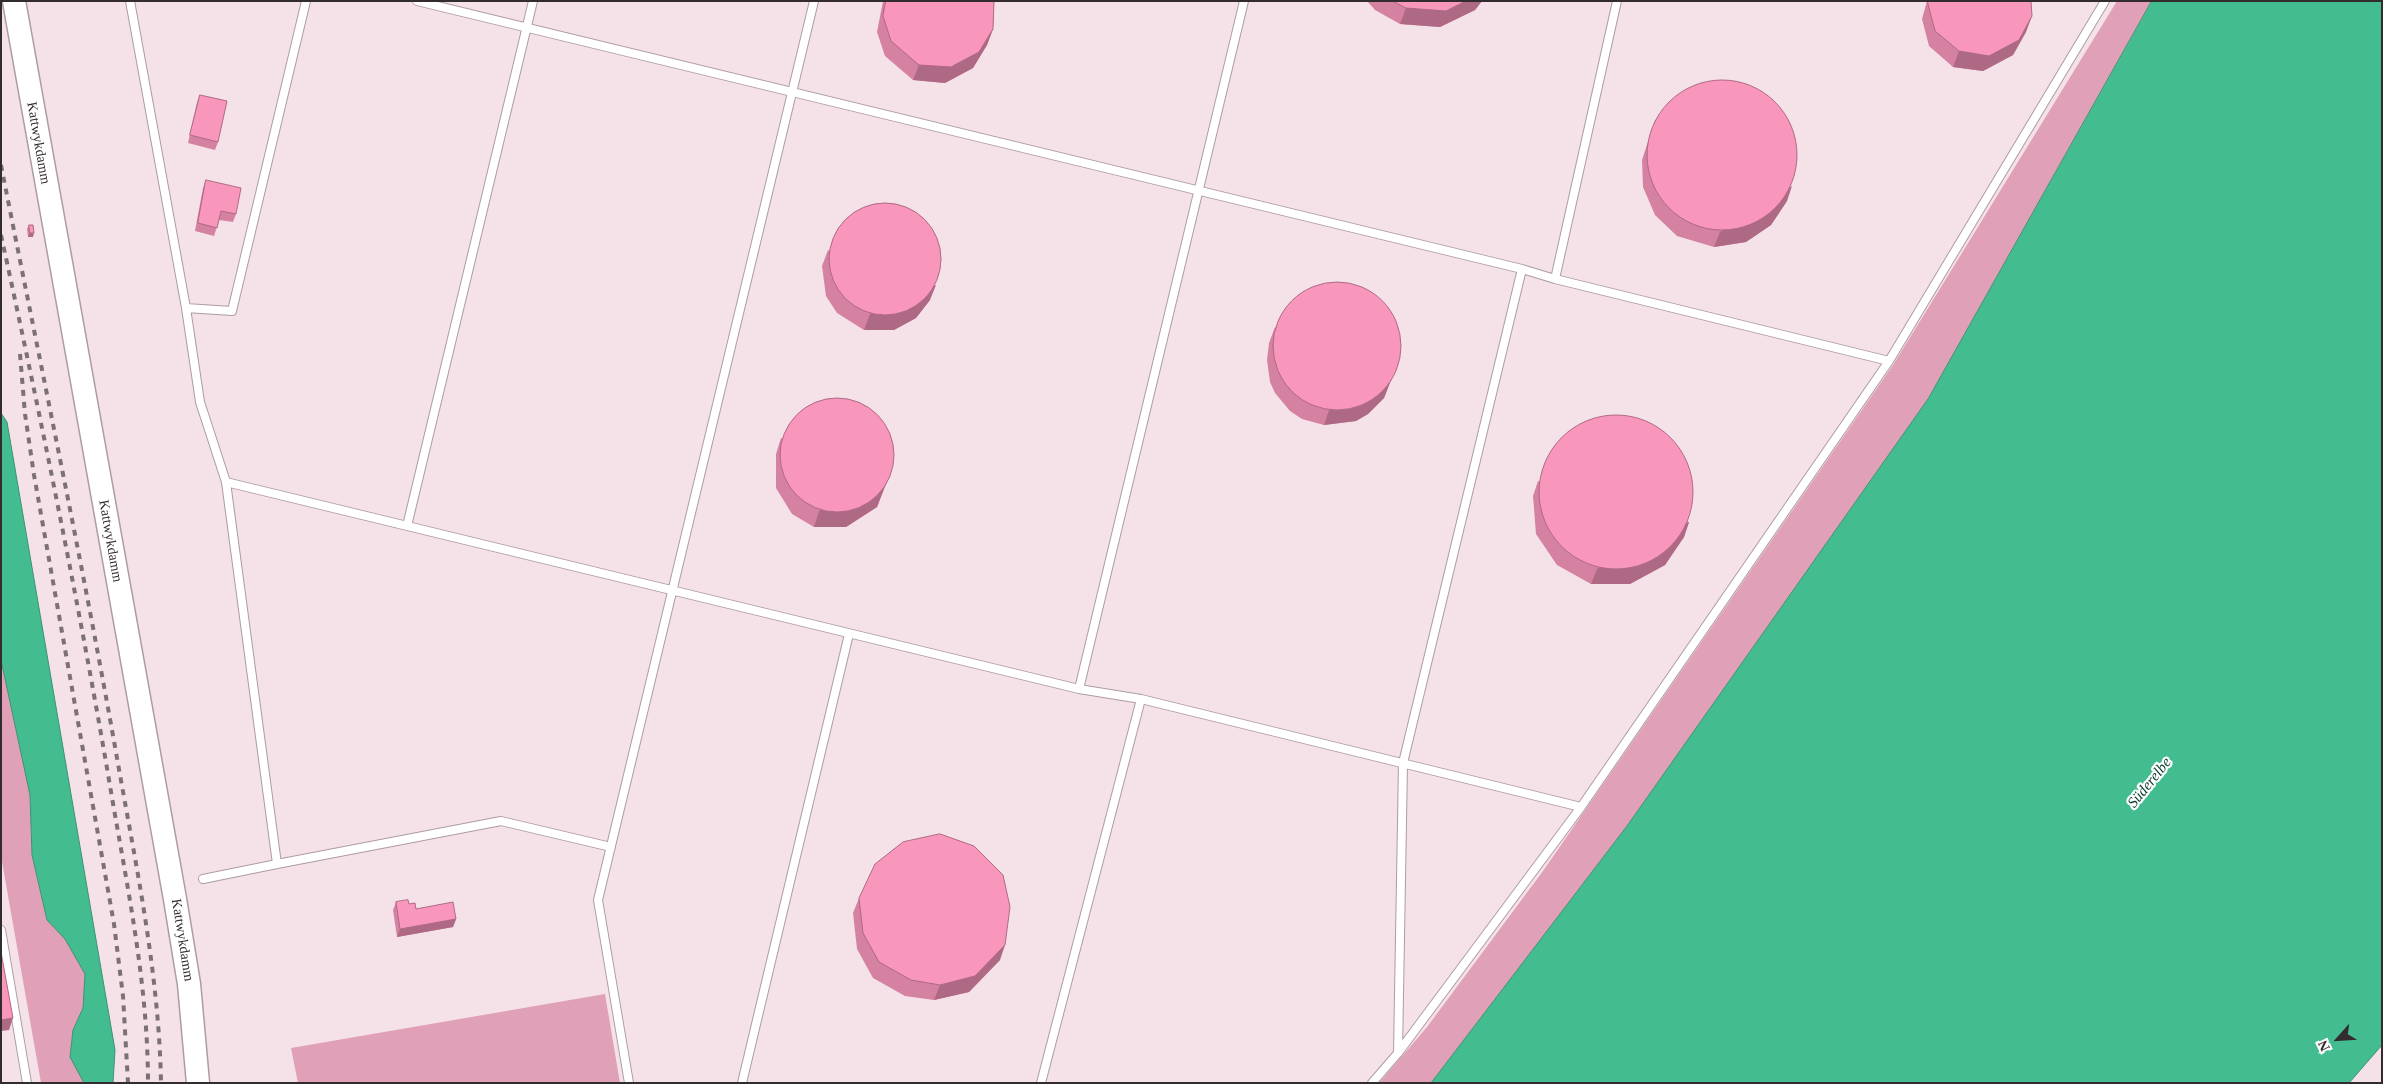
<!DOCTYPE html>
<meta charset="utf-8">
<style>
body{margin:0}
#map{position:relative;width:2383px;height:1084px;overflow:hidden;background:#f4e2e8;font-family:"Times New Roman",serif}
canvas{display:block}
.frame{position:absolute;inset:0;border:2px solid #332c2e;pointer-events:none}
.north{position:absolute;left:2313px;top:1014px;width:50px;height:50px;-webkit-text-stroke:4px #fff;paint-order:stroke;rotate:244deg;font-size:14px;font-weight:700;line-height:20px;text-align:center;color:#332c2e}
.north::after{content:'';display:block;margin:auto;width:18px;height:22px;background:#332c2e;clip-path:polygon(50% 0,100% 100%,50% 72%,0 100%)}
</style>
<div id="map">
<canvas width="2383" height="1084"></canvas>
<div class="frame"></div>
<div class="north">N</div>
</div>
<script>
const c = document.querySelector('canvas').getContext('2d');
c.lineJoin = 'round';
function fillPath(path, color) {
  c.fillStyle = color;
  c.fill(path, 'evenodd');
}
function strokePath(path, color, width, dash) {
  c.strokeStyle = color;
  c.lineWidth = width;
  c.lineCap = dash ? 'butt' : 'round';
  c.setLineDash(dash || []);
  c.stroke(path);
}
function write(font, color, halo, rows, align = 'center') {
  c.font = font + ' "Times New Roman",serif';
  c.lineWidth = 4.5;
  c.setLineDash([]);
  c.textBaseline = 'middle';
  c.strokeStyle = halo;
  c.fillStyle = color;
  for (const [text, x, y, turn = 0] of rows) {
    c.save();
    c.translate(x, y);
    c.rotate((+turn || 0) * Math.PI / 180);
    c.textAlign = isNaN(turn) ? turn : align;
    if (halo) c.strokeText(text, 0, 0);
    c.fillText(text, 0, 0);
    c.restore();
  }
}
const green = new Path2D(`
 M2117,1h35l-224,398 -301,427 -196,257h-52l48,-56 116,-156 350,-506z
 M1,660l29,135 2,60 15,65 18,19 21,35 -3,34 -10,22 -3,26 14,27h-43l-40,-227z
 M605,994l15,89h-322l-7,-35z`);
const water = new Path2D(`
 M2152,1h230v1044l-33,38h-918l196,-257 301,-427z
 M1,413l6,9 108,628 -2,33h-29l-14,-26 3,-27 10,-22 2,-34 -20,-35 -18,-19 -15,-65 -2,-60 -29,-135z`);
const service = new Path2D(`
 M130,1l56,307 46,3 74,-310
 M417,1l1105,268 33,10 334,82
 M1555,279l62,-278
 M186,308l14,94 26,80 51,382 224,-43 110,26
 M226,482l853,207 62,10 440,108
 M407,526l126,-525
 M1079,689l165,-688
 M203,879l74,-15
 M1,930l26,153
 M1398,1053l5,-290 119,-494
 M629,1083l-31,-183 216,-899
 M742,1083l107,-449
 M1041,1083l100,-384
 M1372,1083l26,-30 183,-246 308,-446 216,-360`);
const secondary = new Path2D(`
 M14,1l161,898 14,85 9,99`);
const rail = new Path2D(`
 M1,165c39,198 81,395 116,593 19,108 42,215 44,325
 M1,235c39,179 76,359 107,539 17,103 40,205 40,309
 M20,354l5,60 9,61 80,449 9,72 5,87`);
const wall = new Path2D(`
 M883,1h111l-1,28 -6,16 -14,23 -28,15 -32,-3 -28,-24 -8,-24z
 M1367,1h115l-7,9 -35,17 -40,-3 -25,-14z
 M1927,1h104l-5,31 -13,23 -30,16 -30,-4 -24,-21 -7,-27z
 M200,95l18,47 -3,8 -27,-7 9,-40z
 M1655,120l132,81 -16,24 -25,17 -32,5 -37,-11 -22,-21 -12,-28 -1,-27z
 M206,180l30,34 -3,8 -14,-2 -5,16 -19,-5 8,-43z
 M29,225l4,12h-5l-1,-8z
 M828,250l102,50 -14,18 -22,12h-30l-27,-17 -11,-17 -4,-30z
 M1275,327l125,30 -16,41 -16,16 -12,7 -32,4 -22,-6 -12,-8 -15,-18 -5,-11 -3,-22 2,-17z
 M781,438l108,39 -12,30 -31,20h-32l-22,-13 -16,-26v-34z
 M1538,481l151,41 -5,15 -19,28 -35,19h-39l-34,-19 -21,-31 -3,-38z
 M859,898l141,62 -31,32 -35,8 -29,-4 -32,-18 -16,-29 -4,-36z
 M396,902l13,2 7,5 40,10 -3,8 -56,10 -4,-27z`);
const shadedWall = new Path2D(`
 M1466,1h16l-7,9 -35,17 -40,-3 6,-16z
 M2032,16l-6,16 -13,23 -30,16 -30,-4 6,-16z
 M993,29l-6,16 -14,23 -28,15 -32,-3 6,-15z
 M1792,186l-5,15 -16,24 -25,17 -32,5 6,-15z
 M30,233h4l-1,4h-5z
 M936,285l-6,15 -14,18 -22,12h-30l6,-16z
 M1400,357l-16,41 -16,16 -12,7 -32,4 5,-15z
 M894,462l-17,45 -31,20h-32l5,-16z
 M1689,522l-5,15 -19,28 -35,19h-39l6,-15z
 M456,919l-3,8 -56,10 3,-8z
 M1005,945l-5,15 -31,32 -35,8 6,-15z
 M13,1018l-4,12 -8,1v-11z`);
const building = new Path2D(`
 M886,1h108l-1,28 -14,23 -28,15 -32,-2 -28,-24 -8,-25z
 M1393,1h73l-20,10 -40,-3z
 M1928,1h103l1,15 -13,24 -30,16 -30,-5 -24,-20 -7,-27z
 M1647 155a75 75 0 1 1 150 0a75 75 0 1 1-150 0Z
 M200,95l27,6 -9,41 -28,-7z
 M206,180l35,8 -5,26 -15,-3 -4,17 -19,-5z
 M829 259a56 56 0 1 1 112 0a56 56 0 1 1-112 0Z
 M29,225h4l1,8h-4z
 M1273 346a64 64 0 1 1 128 0a64 64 0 1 1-128 0Z
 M780 455a57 57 0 1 1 114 0a57 57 0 1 1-114 0Z
 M1539 492a77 77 0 1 1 154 0a77 77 0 1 1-154 0Z
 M940,834l34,12 29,29 7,32 -5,38 -30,31 -35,9 -29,-5 -32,-18 -16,-29 -4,-35 16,-34 28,-22z
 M408,900l1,4 6,-1 1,6 37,-7 3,17 -56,10 -4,-27z
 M1,952l12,66 -12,2z`);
const streetNames = [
 ["Kattwykdamm",38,143,80],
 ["Kattwykdamm",110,541,80],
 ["Kattwykdamm",182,940,81]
];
const waterNames = [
 ["Süderelbe",2150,783,-51]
];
fillPath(green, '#e0a1b8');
fillPath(water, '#43bc90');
strokePath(water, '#3e9173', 1);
strokePath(service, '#ad9ca1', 10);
strokePath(secondary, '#ad9ca1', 25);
strokePath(service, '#fff', 8);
strokePath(secondary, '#fff', 22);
strokePath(rail, '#7b7074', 4, [6, 6]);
fillPath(wall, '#d581a2');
fillPath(shadedWall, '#ae6984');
fillPath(building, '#f896bc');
strokePath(building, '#ae6984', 1);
write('14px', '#332c2e', '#fff', streetNames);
write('italic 15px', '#043a28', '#fff', waterNames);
</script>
